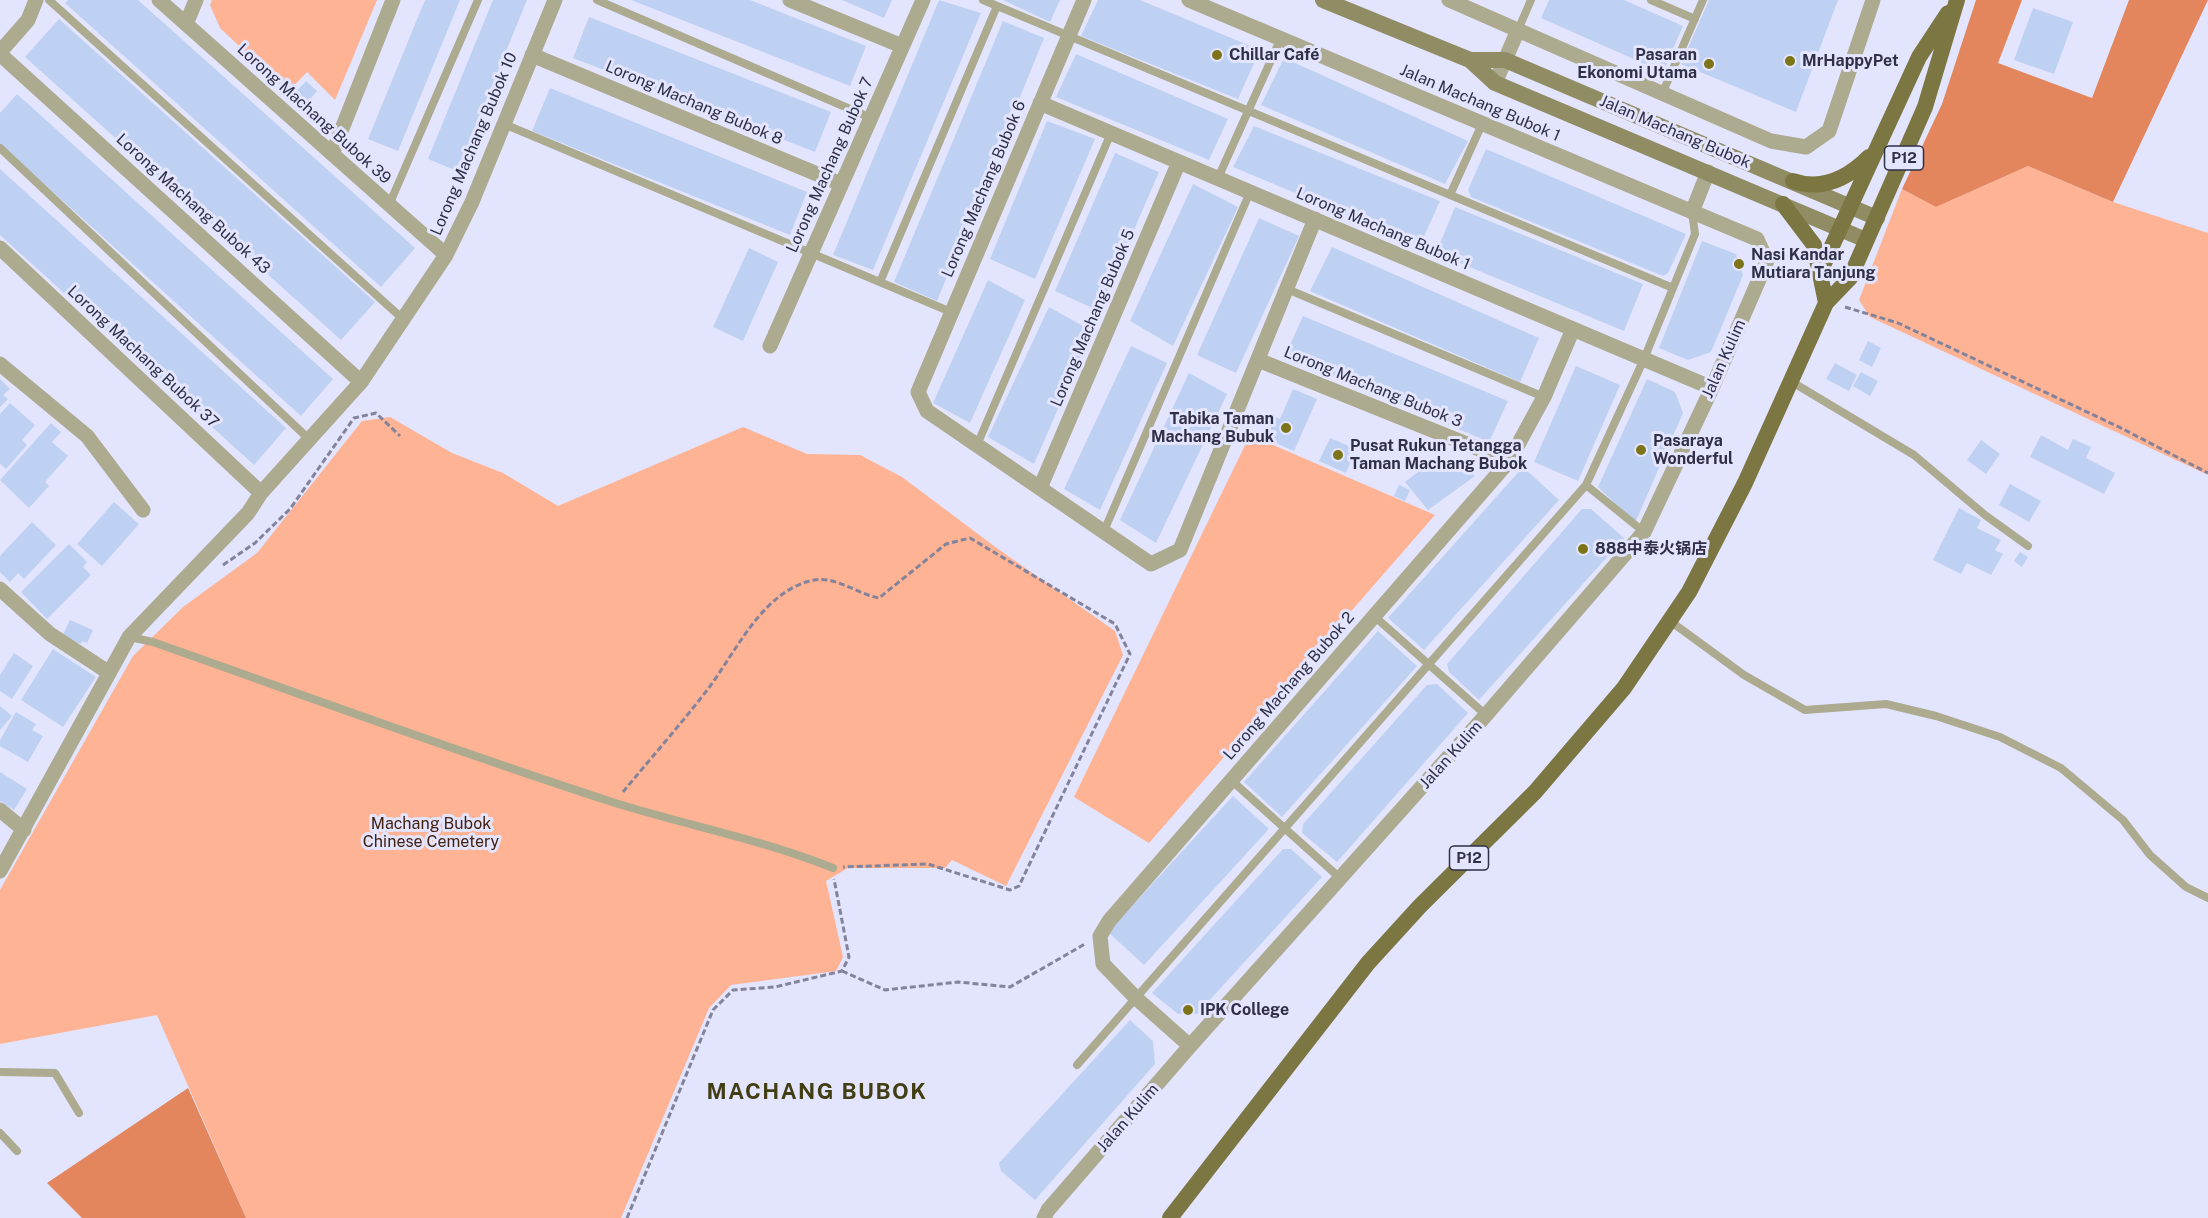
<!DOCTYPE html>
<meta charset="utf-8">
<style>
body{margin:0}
canvas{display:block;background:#e3e4fe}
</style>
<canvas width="2208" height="1218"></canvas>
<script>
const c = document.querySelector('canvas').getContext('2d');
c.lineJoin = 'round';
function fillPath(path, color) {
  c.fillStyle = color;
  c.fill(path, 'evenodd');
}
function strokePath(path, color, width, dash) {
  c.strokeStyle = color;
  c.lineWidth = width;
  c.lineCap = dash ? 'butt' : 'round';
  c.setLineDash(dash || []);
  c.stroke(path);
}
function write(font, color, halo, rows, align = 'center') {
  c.font = font + ' "Public Sans","Noto Sans SC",sans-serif';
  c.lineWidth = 6;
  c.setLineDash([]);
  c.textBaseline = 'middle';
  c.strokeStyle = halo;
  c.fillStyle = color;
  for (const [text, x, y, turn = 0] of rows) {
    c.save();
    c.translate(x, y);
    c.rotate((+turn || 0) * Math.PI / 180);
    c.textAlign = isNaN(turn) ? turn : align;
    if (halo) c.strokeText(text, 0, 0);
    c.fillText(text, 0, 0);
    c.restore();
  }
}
const green = new Path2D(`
 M212,0h165l-42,100 -28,-28 -19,20 -68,-64 -10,-23z
 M2028,166l85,36 95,31v242l-338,-158 -11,-17 43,-111 34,18z
 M390,417l62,36 51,20 55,33 185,-79 64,27 53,1 42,22 96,72 117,82 8,24 -117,231 -54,-26 -7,8h-97l-22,13 17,76 -7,14 -105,14 -22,23 -88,210h-375l-89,-203 -157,29v-154l133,-234 50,-49 74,-54 105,-132z
 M1250,435l185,80 -286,328 -75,-46z`);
const forest = new Path2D(`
 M1976,0h46l-24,63 94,35 37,-98h79l-95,202 -85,-36 -92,41 -34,-18 40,-85z
 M188,1088l58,130h-164l-35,-35z`);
const building = new Path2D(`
 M68,0h70l277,248 -34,39 -316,-284z
 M425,0h35l-62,151 -30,-12z
 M493,0h34l-70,171 -29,-12z
 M631,0h119l116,46 -16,40z
 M842,0h50l-8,18z
 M939,0l42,13 -108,257 -40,-15z
 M1003,0h57l-10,22z
 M1098,0h42l120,50 -22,49 -157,-63z
 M1549,0h75l59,26 -20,46 -122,-54z
 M1709,0h129l-42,112 -115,-48z
 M2033,8l40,14 -19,52 -40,-14z
 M589,17l242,95 -16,40 -242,-94z
 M59,19l316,283 -34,38 -316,-283z
 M1003,21l41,17 -107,263 -43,-19z
 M1076,54l152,65 -19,41 -153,-63z
 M1284,58l184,83 -23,43 -184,-79z
 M306,81l11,10 -11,13 -11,-11z
 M550,88l257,104 -17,43 -258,-104z
 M17,94l316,285 -32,37 -301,-272v-31z
 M1047,121l48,18 -60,140 -45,-20z
 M1254,126l186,75 -20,44 -187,-78z
 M1486,149l200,85 -18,39 -5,3 -192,-79 -3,-7z
 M1115,153l44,19 -60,139 -44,-20z
 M0,169l286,259 -32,37 -254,-230z
 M1193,184l45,23 -65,139 -43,-25z
 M1455,207l188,77 -19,47 -188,-78z
 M1259,218l40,18 -63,137 -39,-18z
 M1702,241l34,13 7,21 -32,77 -23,8 -29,-12z
 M1332,247l207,91 -19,44 -210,-91z
 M749,248l29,14 -35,79 -30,-14z
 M988,280l37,20 -55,123 -37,-20z
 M1049,307l43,24 -58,133 -46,-27z
 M1303,316l205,85 -19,41 -204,-86z
 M1868,341l13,7 -9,19 -13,-7z
 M1131,346l36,17 -67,147 -36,-21z
 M1835,363l22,12 -8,16 -23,-12z
 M1576,366l44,19 -42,96 -44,-19z
 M1861,372l17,9 -8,15 -17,-10z
 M1189,373l38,21 -71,149 -36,-23z
 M0,379l10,10 -7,6 5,4 -8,8z
 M1647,379l28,13 8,21 -48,110 -37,-36z
 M1293,389l24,10 -23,52 -30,-13 9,-22 7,3z
 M10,403l25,22 -13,15 5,5 -21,24 -6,-5v-50z
 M51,423l10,9 -9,10 16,14 -23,26 4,4 -20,22 -29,-28z
 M2041,435l27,15 5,-11 18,8 -5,11 29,15 -11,21 -74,-37z
 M1330,438l26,11 -10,24 -27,-12z
 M1981,440l19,14 -14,20 -19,-14z
 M1435,459l12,10 13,-10 15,17 -47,34 -23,-28z
 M1523,467l36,33 -135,150 -36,-32z
 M2010,484l31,17 -12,21 -30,-17z
 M1399,485l11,5 -5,11 -11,-5z
 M114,502l25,22 -37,42 -25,-22z
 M1959,508l22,12 -4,8 24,12 -6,10 8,4 -12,21 -24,-12 -6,11 -28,-14z
 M1582,509h9l33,29 -145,162 -30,-28 -2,-8z
 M32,522l24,23 -32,34 -6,-6 -8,9 -10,-10v-16z
 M69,544l18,18 -4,5 8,8 -44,44 -26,-27z
 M2020,552l8,5 -6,10 -8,-6z
 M70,620l23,10 -6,13 -5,-2 -1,3 -19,-7z
 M1378,631l39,35 -135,151 -38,-35z
 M53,649l43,28 -33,50 -42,-27z
 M14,653l19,13 -21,33 -12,-8v-16z
 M1437,684l31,29 -131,149 -35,-29 1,-9 124,-139z
 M0,706l12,10 -12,14z
 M16,712l20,12 -4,6 11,6 -15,26 -28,-16v-6z
 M0,772l27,17 -13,21 -14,-9z
 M1233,796l36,33 -125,136 -36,-33z
 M1283,849h8l31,28 -125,137h-19l-26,-21z
 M1130,1020l23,21 2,23 -120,136 -34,-29 -2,-8z`);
const path = new Path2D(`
 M1845,307l53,16 221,104 89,46
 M223,565l32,-22 35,-34 64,-91 22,-5 24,23
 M623,792c28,-34 58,-68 85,-103 28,-37 55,-99 106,-109 22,-4 43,14 65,18l67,-54 24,-6 145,86 15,30 -111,232 -9,4 -82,-26 -85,3
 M842,971l43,19 73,-8 52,5 75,-43
 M627,1218l86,-208 20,-20 42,-3 67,-16 7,-14 -15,-78`);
const service = new Path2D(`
 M49,0l355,320
 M597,0l274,118
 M983,0l690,288
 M1651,0l44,19
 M1518,30l13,-30
 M1662,94l41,-94
 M504,124l447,188
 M0,148l310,292
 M1218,178l63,-140
 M1450,195l32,-71
 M389,205l89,-205
 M880,282l117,-276
 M1287,289l257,108
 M1792,382l122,73 71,60 43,31
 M977,445l134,-312
 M1586,485l58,47
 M1104,531l146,-339
 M1374,616l112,99
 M1670,621l74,54 61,35 81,-6 50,12 64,21 61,31 62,52 27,35 36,32 22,11
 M130,637l23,5c153,54 305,110 459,160 73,23 149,37 221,66
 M1231,780l109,98
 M1077,1065l509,-580 58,-126 51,-125 -3,-22
 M0,1072l55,1 24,40
 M0,1133l17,18`);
const minor = new Path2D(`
 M159,0l287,255
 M790,0l112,46
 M1084,0l-166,392 9,19 224,153 29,-14 135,-331
 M1449,0l322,141 35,6 23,-16 44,-131
 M186,24l10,-24
 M0,52l28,-32 8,-20
 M0,54l361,328
 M532,55l309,129
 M1495,83l23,-53
 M1040,103l672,285
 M332,154l61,-154
 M1692,212l16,-40
 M0,248l261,245
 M770,346l153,-346
 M1258,360l251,101
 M0,364l87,72 56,74
 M1040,488l139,-326
 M0,589l50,45 58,38
 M0,810l24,20
 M0,871l129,-234 119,-124 13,-20 100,-111 85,-127 26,-53 83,-202
 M1190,1046l-54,-48 -33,-34 -3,-28 9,-15 400,-460 35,-64 29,-68
 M1044,1218l4,-8 142,-164 296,-331 158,-183 68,-144 55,-127 -10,-22 -568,-239`);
const secondary = new Path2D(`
 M1323,0l147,60 25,23 371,157
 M1470,60h35l372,158`);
const primary = new Path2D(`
 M1793,181c29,10 55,-3 76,-24
 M1783,204l31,41 12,58
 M1821,270l98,-213 29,-44
 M1170,1218l198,-255 52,-57 115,-114 89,-104 65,-96 56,-109 81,-180 24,-25 75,-171 32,-107`);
const markers = [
 [1217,55,6,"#7d7417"],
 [1790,61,6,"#7d7417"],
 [1709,64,6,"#7d7417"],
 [1739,264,6,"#7d7417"],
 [1286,428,6,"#7d7417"],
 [1641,450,6,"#7d7417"],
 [1338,455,6,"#7d7417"],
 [1583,549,6,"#7d7417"],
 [1188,1010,6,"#7d7417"]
];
const shields = [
 [1904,158,39],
 [1469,858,39]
];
const shieldNames = [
 ["P12",1904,158],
 ["P12",1469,858]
];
const poiNames = [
 ["Chillar Café",1229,55],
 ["Pasaran",1697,55,"right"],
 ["Ekonomi Utama",1697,73,"right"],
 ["MrHappyPet",1802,61],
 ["Nasi Kandar",1751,255],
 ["Mutiara Tanjung",1751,273],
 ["Tabika Taman",1274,419,"right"],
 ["Machang Bubuk",1274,437,"right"],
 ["Pasaraya",1653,441],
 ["Wonderful",1653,459],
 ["Pusat Rukun Tetangga",1350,446],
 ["Taman Machang Bubok",1350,464],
 ["888中泰火锅店",1595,549],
 ["IPK College",1200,1010]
];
const streetNames = [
 ["Lorong Machang Bubok 8",694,103,23],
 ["Jalan Machang Bubok 1",1480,103,23],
 ["Lorong Machang Bubok 39",314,114,42],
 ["Jalan Machang Bubok",1675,132,23],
 ["Lorong Machang Bubok 10",474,144,-67],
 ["Lorong Machang Bubok 7",830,165,-66],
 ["Lorong Machang Bubok 6",984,189,-67],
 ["Lorong Machang Bubok 43",193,204,42],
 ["Lorong Machang Bubok 1",1383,229,23],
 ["Lorong Machang Bubok 5",1093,318,-67],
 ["Lorong Machang Bubok 37",143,357,43],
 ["Jalan Kulim",1724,359,-66],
 ["Lorong Machang Bubok 3",1373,387,22],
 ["Lorong Machang Bubok 2",1289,686,-49],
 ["Jalan Kulim",1451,755,-48],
 ["Jalan Kulim",1128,1118,-49]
];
const parkNames = [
 ["Machang Bubok",431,824],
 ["Chinese Cemetery",431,842]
];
const districtNames = [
 ["MACHANG BUBOK",817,1092]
];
fillPath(green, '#feb394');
fillPath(forest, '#e3865d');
fillPath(building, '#bfd1f3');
strokePath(path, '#83839c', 3, [6, 3]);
strokePath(service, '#acaa8f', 8);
strokePath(minor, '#acaa8f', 15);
strokePath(secondary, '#908c63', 16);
strokePath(primary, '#7c7742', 16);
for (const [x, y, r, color] of markers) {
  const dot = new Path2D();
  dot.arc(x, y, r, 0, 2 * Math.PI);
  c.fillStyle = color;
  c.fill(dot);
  strokePath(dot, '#e3e4fe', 2);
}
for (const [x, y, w] of shields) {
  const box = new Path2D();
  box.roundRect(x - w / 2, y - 12, w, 24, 4.5);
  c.fillStyle = '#e3e4fe';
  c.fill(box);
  strokePath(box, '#2f2f47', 1.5);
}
write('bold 15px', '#2f2f47', null, shieldNames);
write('bold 16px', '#2f2f47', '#e3e4fe', poiNames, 'left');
write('16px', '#2f2f47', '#e3e4fe', streetNames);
write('16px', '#44200f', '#e3e4fe', parkNames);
c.letterSpacing = '1.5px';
write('bold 22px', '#423e14', '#e3e4fe', districtNames);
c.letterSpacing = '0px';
</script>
